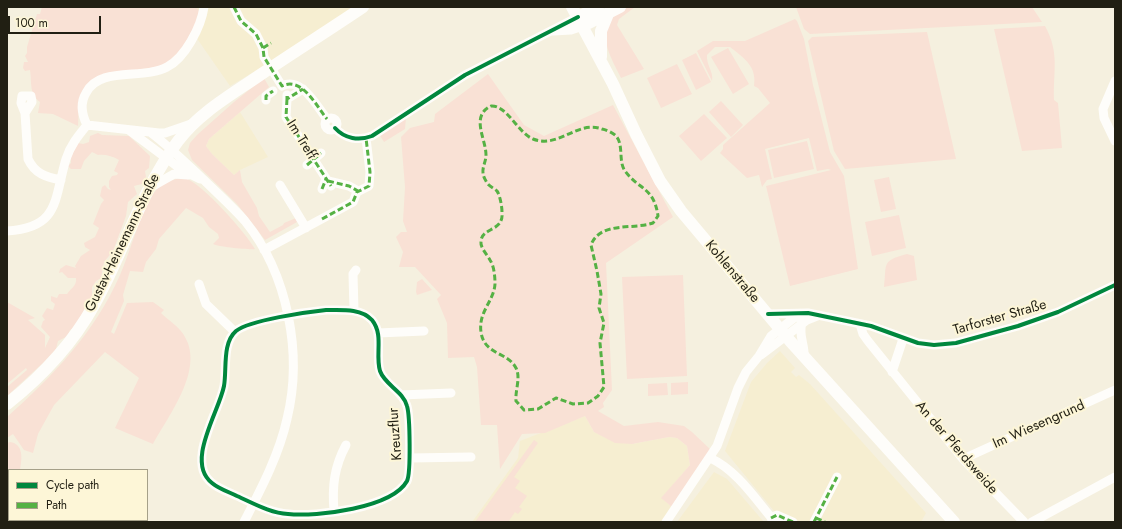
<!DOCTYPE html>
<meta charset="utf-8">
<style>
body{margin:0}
#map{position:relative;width:1122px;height:529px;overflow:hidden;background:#f5f0df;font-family:Jost,sans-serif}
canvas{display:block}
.frame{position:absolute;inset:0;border:8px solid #211f13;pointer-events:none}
.legend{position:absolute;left:8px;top:469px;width:140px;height:52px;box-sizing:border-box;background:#fdf6d7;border:1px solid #a5a089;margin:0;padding:5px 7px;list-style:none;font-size:12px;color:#211f13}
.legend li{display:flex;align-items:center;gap:8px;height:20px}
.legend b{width:20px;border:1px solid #a5a089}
.scale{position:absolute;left:8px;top:16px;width:93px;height:18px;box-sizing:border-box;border:2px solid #211f13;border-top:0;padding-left:5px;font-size:12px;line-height:14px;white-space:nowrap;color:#211f13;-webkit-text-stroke:3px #fdf6d7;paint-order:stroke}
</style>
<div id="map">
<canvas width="1122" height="529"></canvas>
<div class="frame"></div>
<ul class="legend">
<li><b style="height:5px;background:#00873e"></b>Cycle path</li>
<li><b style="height:5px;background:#55b144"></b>Path</li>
</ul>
<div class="scale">100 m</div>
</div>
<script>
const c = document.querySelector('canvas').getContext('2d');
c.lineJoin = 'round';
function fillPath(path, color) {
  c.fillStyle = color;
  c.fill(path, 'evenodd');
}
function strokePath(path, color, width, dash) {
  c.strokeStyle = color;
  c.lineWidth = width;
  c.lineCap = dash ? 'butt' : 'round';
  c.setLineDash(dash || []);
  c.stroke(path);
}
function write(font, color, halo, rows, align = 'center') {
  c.font = font + ' Jost,sans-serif';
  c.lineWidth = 4;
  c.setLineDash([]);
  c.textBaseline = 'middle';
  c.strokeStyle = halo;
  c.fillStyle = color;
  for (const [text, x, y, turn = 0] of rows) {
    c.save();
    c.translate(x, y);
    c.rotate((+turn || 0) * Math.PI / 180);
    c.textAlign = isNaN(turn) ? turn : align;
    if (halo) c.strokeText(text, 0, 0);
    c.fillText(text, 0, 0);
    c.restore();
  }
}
const built = new Path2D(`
 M175,7h181l-60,40 -66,39z
 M240,112l28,45 -28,13 -6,5 -22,-21 -6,-8 3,-7z
 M780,351l15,17 -4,4 5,5 3,-2 11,9 116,129 -5,9h-138l-58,-71 26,-69 16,-19z
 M585,416l9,16 38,12 37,-7 8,1 10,8 3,19 -28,33 10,9 -11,15h-189l46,-64 2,-17z
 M714,472l13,7 37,43h-87z`);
const green = new Path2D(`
 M42,7h153l5,4 -2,9 -16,29 -18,17 -59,8 -26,27 -1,25 -25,-12 -15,-1 2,-11c-11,-8 -8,-19 -10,-32l-5,1 -2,-3 1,-6h4l-3,-6 2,-3v-6l10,-33h3z
 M628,7h7l-16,12 -2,6 27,44 -23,9c-8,-17 -21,-36 -13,-56 3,-7 14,-11 20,-15z
 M796,7h236l10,15 -232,12 -6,-5z
 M795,19l2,2 7,18 9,46 17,67 14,24 14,93 -68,17 -24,-100 65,-16 -3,-1 -11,2 -8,-33 -44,11 7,30 -5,1 -5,7 -3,-12 -12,3 -27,-25 3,-4v-4l47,-42 -12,-15 -4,-2c3,-20 -10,-28 -24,-39h-15l-8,8c-1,10 7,17 5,26l-15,-30 16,-10h32z
 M1045,26c15,27 8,45 9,74l4,3 4,45 -40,3 -28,-122z
 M927,32l29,127 -111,10 -11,-18 -26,-110 4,-4z
 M728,48l21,36 -16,10 -22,-37z
 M696,53l15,29 -15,8 -14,-30z
 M677,64l15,30 -31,14 -14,-30z
 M488,74l36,51 20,11 69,-31 60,112 -67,46 6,127 -9,13 1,4 -6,4 26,15 34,-4 26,4 8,6 19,18 -39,57 -11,-9 29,-33 -3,-19 -10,-8 -8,-1 -37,7 -17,-1 -21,-11 -9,-16 -40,17 -23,1 -22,35 -3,-44h-16l-4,-58 -3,-10 -26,1 -1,-35 -10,-24 4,-4 -26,-28h-16l4,-15 -7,-15 5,-5h6l-4,-11 2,-34 -4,-50 9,-9 24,-6 1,-8z
 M264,78l5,9 -60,52 -3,7 6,8 22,21 6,-5 2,12 15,26 2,8 11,16 13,-7 1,-2 12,-5 1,4 -32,18 -28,-36 -45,-44 -4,-10 2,-7 7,-8 37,-33z
 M721,101l22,24 -12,12 -22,-25z
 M704,114l23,24 -26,23 -22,-25z
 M406,118l-1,11 -21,13 -5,-8z
 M98,133l4,2 27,1 21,20 -1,12 -4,3 1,6 -4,7 -8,2 3,8 -9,8 -2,14 -13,35 -9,11 -3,16 -5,3 -4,6v9l-18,32 -4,2 -2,6 -10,5 -2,8 -12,13 -37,34v-9l20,-17 -1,-2 -19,16v-82l28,16 -7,2 17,15v13l5,-11 -9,-10 2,-6 2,-1 -3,-4 5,-8 6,2 2,-6 -4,-3v-5l6,2 2,-4h8c4,-6 10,-8 9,-16h-8l-6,-6 -3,1 1,-4 6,-4 10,3 -1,-2 6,-10 9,-6 -5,-3 -1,-4 11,-6 4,-9 -6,-4 8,-20 3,-4 -4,-4 2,-9 3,-2 3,4 3,1 -2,-3v-6l3,-5 5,-1 1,-2 -4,-2 5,-11c-6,-4 -15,-6 -21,-5l-6,-3 -8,9 -3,8h-10l-3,-3 3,-3v-6l7,-14 5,1 6,-2 1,-6z
 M807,141l7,28 -40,9 -6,-28z
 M889,177l7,32 -15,3 -7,-32z
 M185,178c19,7 59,53 70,71 -5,1 -36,-2 -42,-5l6,-6 -1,-4 -9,-7 -6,-9 -17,-10 -27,31 -3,10 -10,13 -3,10 -13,-1 -7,24 1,6 -13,31 3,2 13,-31 26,-1 11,8 -3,3c7,7 20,15 24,24 19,33 -16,78 -32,107l-38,-16 24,-50 -34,-26 -51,53 -16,29 -5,19 -9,-3 -11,-16 -6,4v-21c46,-41 88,-85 113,-142 10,-22 22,-69 37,-86 7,-7 18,-11 28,-11z
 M899,215l7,33 -34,8 -7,-34z
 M907,254l7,2 3,24 -33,7c3,-24 -3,-26 23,-33z
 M683,275l4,101 -60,3 -5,-102z
 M422,279l10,11 -15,5 -1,-3 1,-10z
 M688,382v12l-17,1v-12z
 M667,383l1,12 -20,1v-12z
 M534,440l4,3 -24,34 6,4 -5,7 12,8 -8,11 3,2 -4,5 -3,-2 -7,10h-33z
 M10,442c14,2 12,17 10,28h-11v37l-2,1v-65z`);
const minor = new Path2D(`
 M234,7l7,14 15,13 7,14 1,9 18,29c20,-10 35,21 45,33
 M553,31l18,-1 12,-4
 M1115,81l-12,28 1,9 11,23
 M287,95v4l16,-10
 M287,99l-1,18 45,69
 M266,100v-4l7,-5
 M25,113l7,-11 -1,-6h-9l-1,7 4,10 3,46c7,15 18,18 33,21
 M325 124a6 6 0 1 1 12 0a6 6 0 1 1-12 0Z
 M87,125c-5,-10 -7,-22 -1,-32 13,-27 57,-13 81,-26 18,-9 34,-40 37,-60
 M87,125l72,8h6l26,-9
 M335,128c10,11 24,13 37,8l93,-61 113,-58
 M130,131l52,39 18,9
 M150,132c20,15 36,31 54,48 14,14 28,26 41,41 43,53 58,133 42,198 -8,36 -26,70 -43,103
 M307,165l14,-12
 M328,181l21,5 9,5
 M280,185l26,43
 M151,187l23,-13 14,1
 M322,189l4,-10
 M7,231c53,-3 47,-32 59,-72 4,-13 12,-23 21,-34
 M264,250l89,-48 4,-10 12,-6 1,-14 -4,-34
 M199,284l7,20 29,28
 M326,310c15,0 35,-2 46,10 12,15 3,34 8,51 5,14 23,20 27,35 3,10 4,67 0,75 -15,27 -90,36 -119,33 -18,-1 -35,-11 -51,-18 -8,-4 -18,-7 -25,-13 -27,-21 7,-71 12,-97 3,-17 -2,-43 12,-55 14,-11 71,-19 90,-21z
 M354,311l-1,-37 3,-4
 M768,314l40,-1 63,13 47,17 16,2 22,-2 62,-17 40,-14 57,-27
 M802,323c-4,12 3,22 2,33
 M860,324l3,10 5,7 95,118 61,63
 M378,333l46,-2
 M761,355l46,-35 10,-4
 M892,372l11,-33
 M401,395l50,-2
 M410,458l61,-1
 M710,458c27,12 46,42 65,64
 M963,459l152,-69
 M334,511c-2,-24 0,-44 12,-66
 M771,518l6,-3 16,7
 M666,522l51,-76 21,-58 8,-16 13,-16 12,-20 23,-18 7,-2
 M814,522l23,-45
 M1032,522l83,-45`);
const major = new Path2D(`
 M572,7l41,77 23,50 24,47 21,30 109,130 164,181
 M578,17l20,-10
 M583,26l37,-19
 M601,57v-26l7,-17
 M7,404c34,-27 66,-61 87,-99 31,-55 46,-113 84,-164 21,-28 53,-46 82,-66 34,-23 69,-45 103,-68`);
const quiet = new Path2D(`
 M234,7l7,14 15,13 7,14 1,9 18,29c20,-10 35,21 45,33
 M263,48l8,-5
 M287,96v3l16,-10
 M287,99l-1,18 45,69
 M266,100v-4l7,-5
 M491,106c16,-1 27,27 42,33 26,10 44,-19 69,-10 5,1 11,4 14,7 8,9 2,25 9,35 14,19 29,16 33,45l-5,7c-20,7 -53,-2 -62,22l6,26 4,23 -2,14 5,15 -4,20 4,44 -6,9 -10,7 -15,1 -17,-6 -18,11 -14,1 -8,-9c-1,-11 5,-23 0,-33 -8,-16 -32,-13 -35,-36 -3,-20 13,-31 14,-48 0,-8 -1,-18 -5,-24 -3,-6 -10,-12 -9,-19 1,-14 23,-9 21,-29 0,-5 -2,-17 -5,-21 -3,-3 -9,-5 -11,-10 -7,-11 0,-17 0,-26 0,-16 -16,-39 5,-49z
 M307,165l14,-12
 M328,181l21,5 9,5
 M322,189l4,-10
 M322,219l31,-17 4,-10 12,-6 1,-14 -4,-34
 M771,518l6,-3 16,7
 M816,518l9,4
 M814,522l23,-45`);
const cycleway = new Path2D(`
 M335,128c10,11 24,13 37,8l93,-61 113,-58
 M326,310c15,0 35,-2 46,10 12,15 3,34 8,51 5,14 23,20 27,35 3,10 4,67 0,75 -15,27 -90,36 -119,33 -18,-1 -35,-11 -51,-18 -8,-4 -18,-7 -25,-13 -27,-21 7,-71 12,-97 3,-17 -2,-43 12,-55 14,-11 71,-19 90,-21z
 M768,314l40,-1 63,13 47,17 16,2 22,-2 62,-17 40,-14 57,-27`);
const streetNames = [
 ["Im Treff",301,140,58],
 ["Gustav-Heinemann-Straße",123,243,-64],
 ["Kohlenstraße",732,272,50],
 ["Tarforster Straße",1000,318,-16],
 ["Im Wiesengrund",1039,425,-24],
 ["Kreuzflur",396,434,-94],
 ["An der Pferdsweide",956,448,49]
];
fillPath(built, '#f6eed1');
fillPath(green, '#f9e1d5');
strokePath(minor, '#fefdfa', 9);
strokePath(major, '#fefdfa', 12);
strokePath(quiet, '#55b144', 3, [6, 3]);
strokePath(cycleway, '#00873e', 4);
write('14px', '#211f13', '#fdf6d7', streetNames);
</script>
